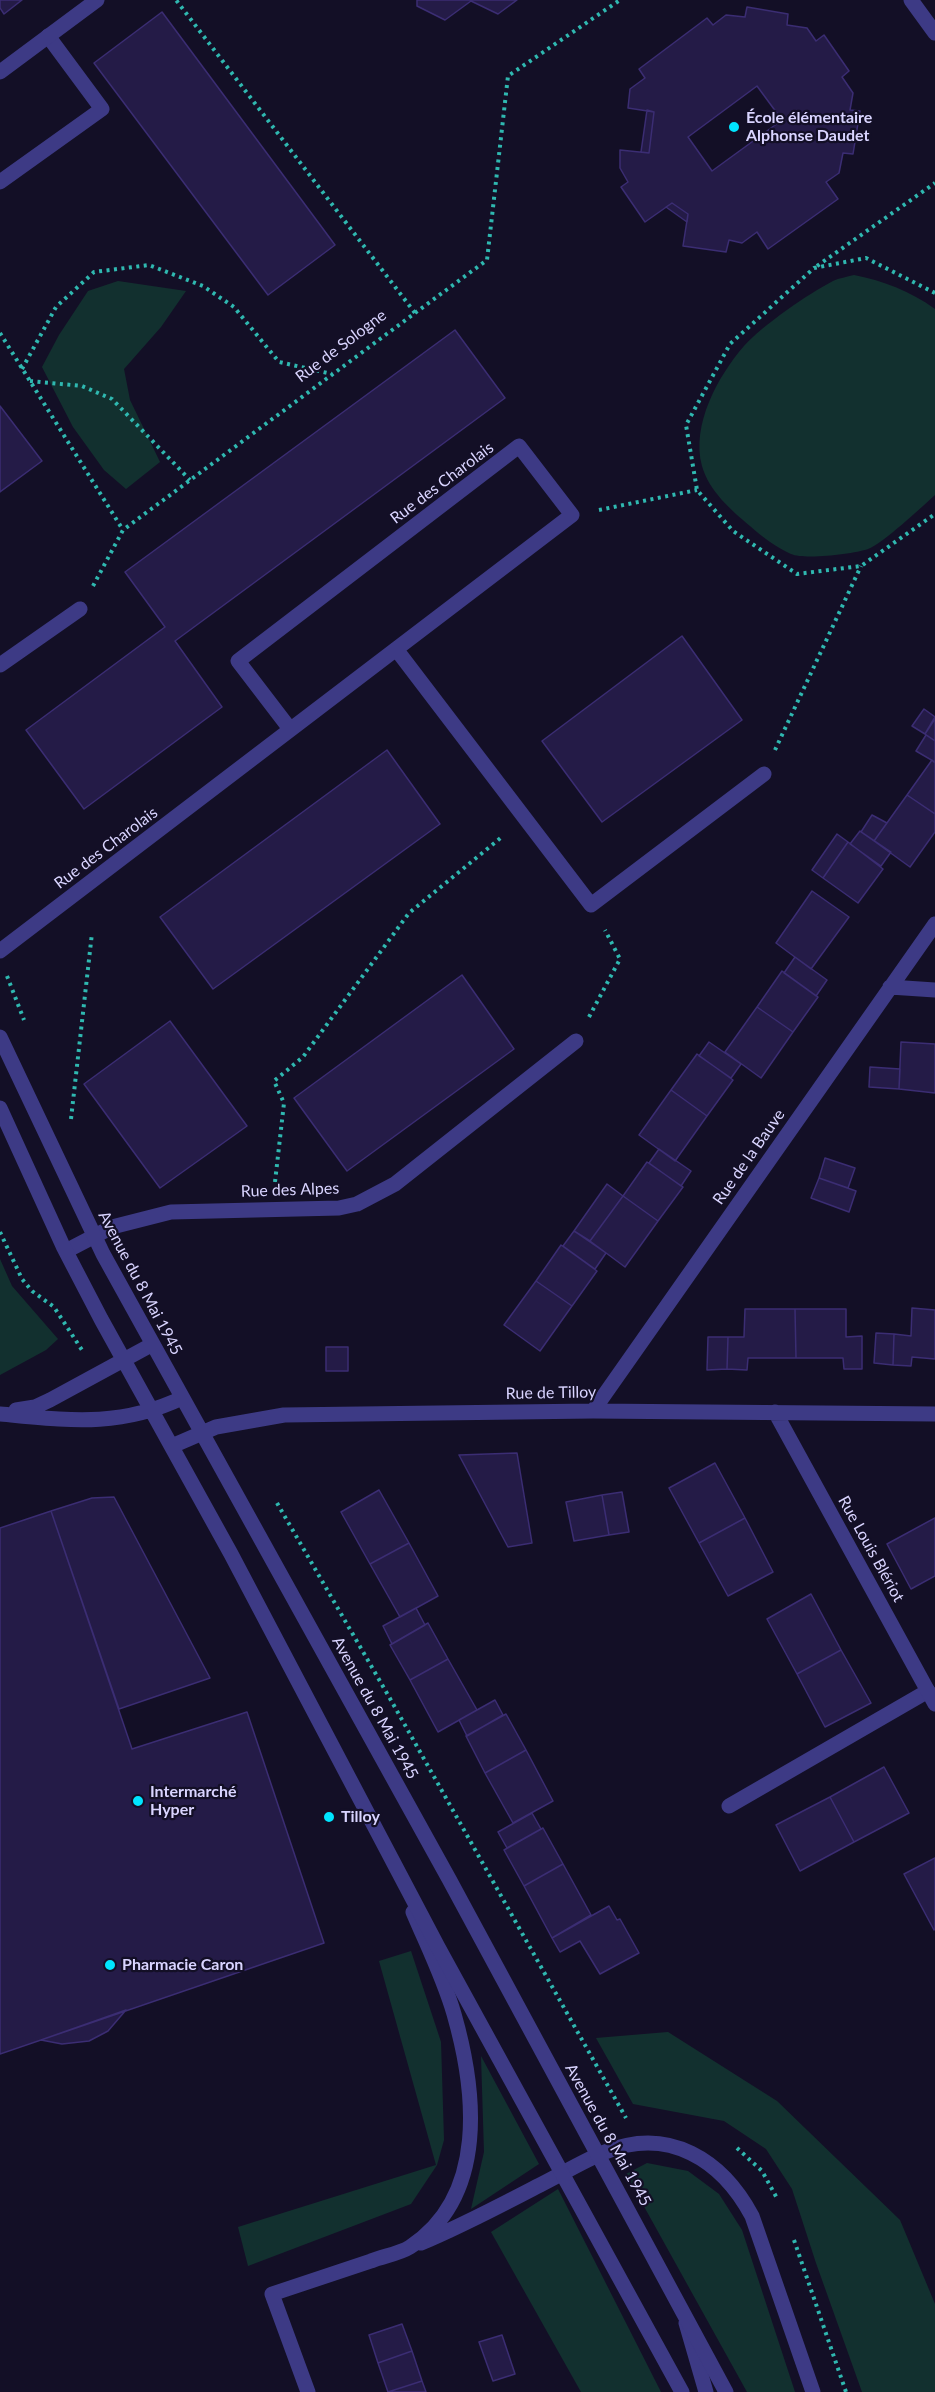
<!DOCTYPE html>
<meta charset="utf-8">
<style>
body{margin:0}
canvas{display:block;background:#130f26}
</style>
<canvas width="935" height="2392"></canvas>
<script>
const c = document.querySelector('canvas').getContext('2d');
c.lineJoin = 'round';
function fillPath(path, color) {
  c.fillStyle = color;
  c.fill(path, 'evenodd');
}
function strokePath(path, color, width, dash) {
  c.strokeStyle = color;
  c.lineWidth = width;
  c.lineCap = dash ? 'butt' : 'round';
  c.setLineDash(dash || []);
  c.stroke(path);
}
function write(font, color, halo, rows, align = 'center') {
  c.font = font + ' Lato,sans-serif';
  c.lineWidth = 4.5;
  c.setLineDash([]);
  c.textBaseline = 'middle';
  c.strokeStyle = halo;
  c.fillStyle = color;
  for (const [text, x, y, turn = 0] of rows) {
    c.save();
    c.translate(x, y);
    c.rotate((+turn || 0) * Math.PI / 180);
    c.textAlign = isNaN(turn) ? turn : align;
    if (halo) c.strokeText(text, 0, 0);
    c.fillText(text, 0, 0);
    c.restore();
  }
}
const green = new Path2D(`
 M854,275c30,6 56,16 81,34v186c-13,12 -53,49 -67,54 -15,5 -63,11 -77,5 -15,-7 -29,-17 -41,-28 -19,-16 -41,-35 -48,-60 -11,-41 16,-90 42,-120 19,-21 64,-52 89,-65 6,-3 14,-4 21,-6z
 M118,281l68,10 -25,36 -37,42 6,31 30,62 -34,27 -22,-19 -31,-43 -31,-60 17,-32 29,-44z
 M0,1259l12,27 46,53 -12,11 -46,25z
 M411,1951l30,91 3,98 -7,25 -26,39 -163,62 -10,-39 198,-62 -57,-204z
 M668,2032l109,69 123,119 35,84v88h-73l-46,-129 -24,-74 -26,-40 -42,-28 -91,-17 -37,-66z
 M481,2056l58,108 -68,45 13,-57z
 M647,2163l41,8 31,23 23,36 53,162h-48l-121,-218z
 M558,2189l103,203h-80l-90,-160z`);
const building = new Path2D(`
 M0,0h22l-18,14 -4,-6z
 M417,0h100l-19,14 -27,-13 -26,19 -28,-14z
 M747,7l41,7 -1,11 20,3 9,13 8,-6 25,36 -7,6 11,16 -3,17 10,1 -7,43 -10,-1 -4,20 -13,9 12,17 -70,50 -11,-17 -15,11 -13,-3 -3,12 -43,-6 5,-32 -16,-11 -27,19 -24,-35 7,-5 -8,-14v-18l29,3 5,-41 -26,-4 2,-19 15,-11 -6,-9 68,-51 6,7 13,-10 19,2zM757,86l25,34 -70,51 -24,-34z
 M162,12l173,233 -67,50 -174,-232z
 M647,110l7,2 -5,41 -8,-1z
 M672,203l16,11 -1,8 -21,-15z
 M455,330l50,68 -330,243 47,66 -138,102 -58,-79 139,-103 -40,-55z
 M0,406l42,55 -42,31z
 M682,636l60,84 -140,102 -60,-81z
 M924,709l11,8 -10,17 -13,-8z
 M935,719v22l-10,-7z
 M926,735l9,6v21l-19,-11z
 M387,750l53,74 -227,165 -53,-72z
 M932,760l3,3v51l-28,-19z
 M907,795l28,19v18l-25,35 -36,-26z
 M872,815l15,8 -13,18 -13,-9z
 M860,831l31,21 -10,14 -31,-22z
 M837,834l11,8 -25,36 -11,-8z
 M848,842l35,27 -25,34 -35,-25z
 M812,891l37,26 -38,52 -35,-26z
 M795,957l32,23 -11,16 -32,-23z
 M782,971l36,26 -25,35 -36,-25z
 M462,975l52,74 -167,122 -53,-73z
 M757,1007l36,25 -32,46 -36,-26z
 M170,1021l77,105 -87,62 -76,-104z
 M709,1042l32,22 -10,14 -32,-22z
 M901,1042l34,2v49l-36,-4z
 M697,1054l36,26 -26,36 -36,-26z
 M870,1067l30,2 -1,20 -30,-2z
 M671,1090l36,26 -32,45 -36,-26z
 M659,1149l32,22 -10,15 -32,-23z
 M825,1158l30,10 -7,20 -29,-10z
 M647,1162l36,25 -25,34 -35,-25z
 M819,1178l37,13 -7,21 -38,-14z
 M607,1184l16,12 -33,45 -16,-10z
 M623,1196l35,25 -33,46 -35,-26z
 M574,1231l32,22 -11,16 -32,-23z
 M561,1245l36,26 -25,35 -36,-25z
 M536,1281l36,25 -32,45 -36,-26z
 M912,1308l23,2v49l-23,-2 -1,9 -18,-1 1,-31 17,2z
 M745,1309h50l1,49h-48l-1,12 -20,-1 1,-32h16z
 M795,1309h51v28l16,-1v33h-18l-1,-11h-47z
 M876,1333l18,1 -1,31 -19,-2z
 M708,1337h20l-1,32 -20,1z
 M326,1347h22v24h-22z
 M517,1453l15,90 -24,4 -49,-92z
 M715,1463l30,55 -46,25 -30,-55z
 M379,1490l30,53 -39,21 -29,-52z
 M622,1492l7,40 -20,3 -7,-40z
 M602,1495l7,40 -35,6 -8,-39z
 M114,1497l96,181 -91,31 -68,-198 41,-13z
 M51,1511l81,238 115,-37 77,231 -324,111v-526z
 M745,1518l28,54 -45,24 -29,-53z
 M935,1518v58l-24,13 -24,-45z
 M409,1543l29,53 -38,21 -30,-53z
 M811,1594l30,56 -44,24 -30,-55z
 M416,1608l9,17 -33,19 -9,-18z
 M428,1623l20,36 -38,21 -20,-35z
 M841,1650l30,53 -46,24 -28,-53z
 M448,1659l29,51 -39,22 -28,-52z
 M495,1700l8,15 -36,21 -8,-16z
 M506,1714l20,36 -41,23 -19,-37z
 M526,1750l27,51 -40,22 -28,-50z
 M884,1767l25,46 -55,29 -24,-45z
 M830,1797l24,45 -54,29 -24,-46z
 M532,1813l9,16 -34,19 -9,-16z
 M543,1828l20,36 -39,22 -20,-36z
 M935,1858v71l-1,1 -30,-56z
 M563,1864l28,51 -39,23 -28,-52z
 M609,1906l8,14 3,-1 19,34 -39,21 -20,-33 -20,11 -8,-14z
 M126,2010l-18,21 -19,10 -27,3 -21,-4z
 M402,2324l10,27 -34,12 -9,-28z
 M502,2335l13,39 -22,7 -14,-39z
 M412,2351l10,30 -34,11 -10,-29z
 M422,2381l4,11h-38z`);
const path = new Path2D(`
 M817,266l118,-83
 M935,293l-69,-35 -52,10 -84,76 -44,81 11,65 36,41 64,43 64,-8 74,-52
 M415,313l72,-53 21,-184 112,-76
 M0,333l123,197
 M22,369l34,-62 38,-35 55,-7 54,21 31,21 45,55 53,12
 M30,381l52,5 30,13 78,81
 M599,510l98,-20
 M93,586l30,-56 292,-217 -239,-313
 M775,750l86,-184
 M7,976l17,44
 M589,1017l31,-58 -15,-29
 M71,1119l21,-186
 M275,1182l9,-79 -10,-22 29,-24 106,-144 94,-77
 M0,1232l22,47 10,12 22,16 28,43
 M277,1503l115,199 234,416
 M737,2148l25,23 16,29
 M794,2240l52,152`);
const lane = new Path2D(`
 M0,182l102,-73 -54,-73
 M66,1251l46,-24 59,-15 168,-4 18,-4 38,-20 181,-143
 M729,1806l199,-115
 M421,2243c41,-17 80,-38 119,-58 22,-11 43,-24 65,-33 64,-26 117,8 147,64l61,176
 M686,2323l20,69
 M308,2392l-36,-98c33,-11 66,-22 99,-33 12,-5 28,-7 39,-14 78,-51 66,-156 44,-233 -10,-35 -27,-69 -41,-102`);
const street = new Path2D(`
 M911,0l24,33
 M0,72l97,-72
 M396,649l195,256 173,-131
 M0,665l80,-56
 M0,951l572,-436 -53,-69 -281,215 52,68
 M890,987l45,3
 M0,1037l103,217 346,625 277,513
 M0,1108l63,138 38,73 130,235 207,393 244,445
 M16,1410l19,-3 15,-7 103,-56
 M593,1411l342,-487
 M775,1412l160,292
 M0,1414c67,6 119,14 182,-16
 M172,1446l44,-19 68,-12 309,-4 342,3`);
const markers = [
 [734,127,6,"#00e5ff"],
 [138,1801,6,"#00e5ff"],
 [329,1817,6,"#00e5ff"],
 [110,1965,6,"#00e5ff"]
];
const poiNames = [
 ["École élémentaire",746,118],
 ["Alphonse Daudet",746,136],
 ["Intermarché",150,1792],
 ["Hyper",150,1810],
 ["Tilloy",341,1817],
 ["Pharmacie Caron",122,1965]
];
const streetNames = [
 ["Rue de Sologne",341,346,-37],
 ["Rue des Charolais",442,483,-37],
 ["Rue des Charolais",106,848,-37],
 ["Rue de la Bauve",749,1157,-55],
 ["Rue des Alpes",290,1190,-2],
 ["Avenue du 8 Mai 1945",140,1283,62],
 ["Rue de Tilloy",551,1393,-1],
 ["Rue Louis Blériot",871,1549,61],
 ["Avenue du 8 Mai 1945",375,1708,61],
 ["Avenue du 8 Mai 1945",608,2135,61]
];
fillPath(green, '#12302f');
fillPath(building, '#241b47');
strokePath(building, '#3b2d73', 1.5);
strokePath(path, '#2fb8b0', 4, [3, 4.5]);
strokePath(lane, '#3d3a85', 15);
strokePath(street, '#3d3a85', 15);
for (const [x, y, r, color] of markers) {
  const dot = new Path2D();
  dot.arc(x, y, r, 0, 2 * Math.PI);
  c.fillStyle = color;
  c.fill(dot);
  strokePath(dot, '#130f26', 2);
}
write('bold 16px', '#d9d4ff', '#130f26', poiNames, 'left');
write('16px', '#d9d4ff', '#130f26', streetNames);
</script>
